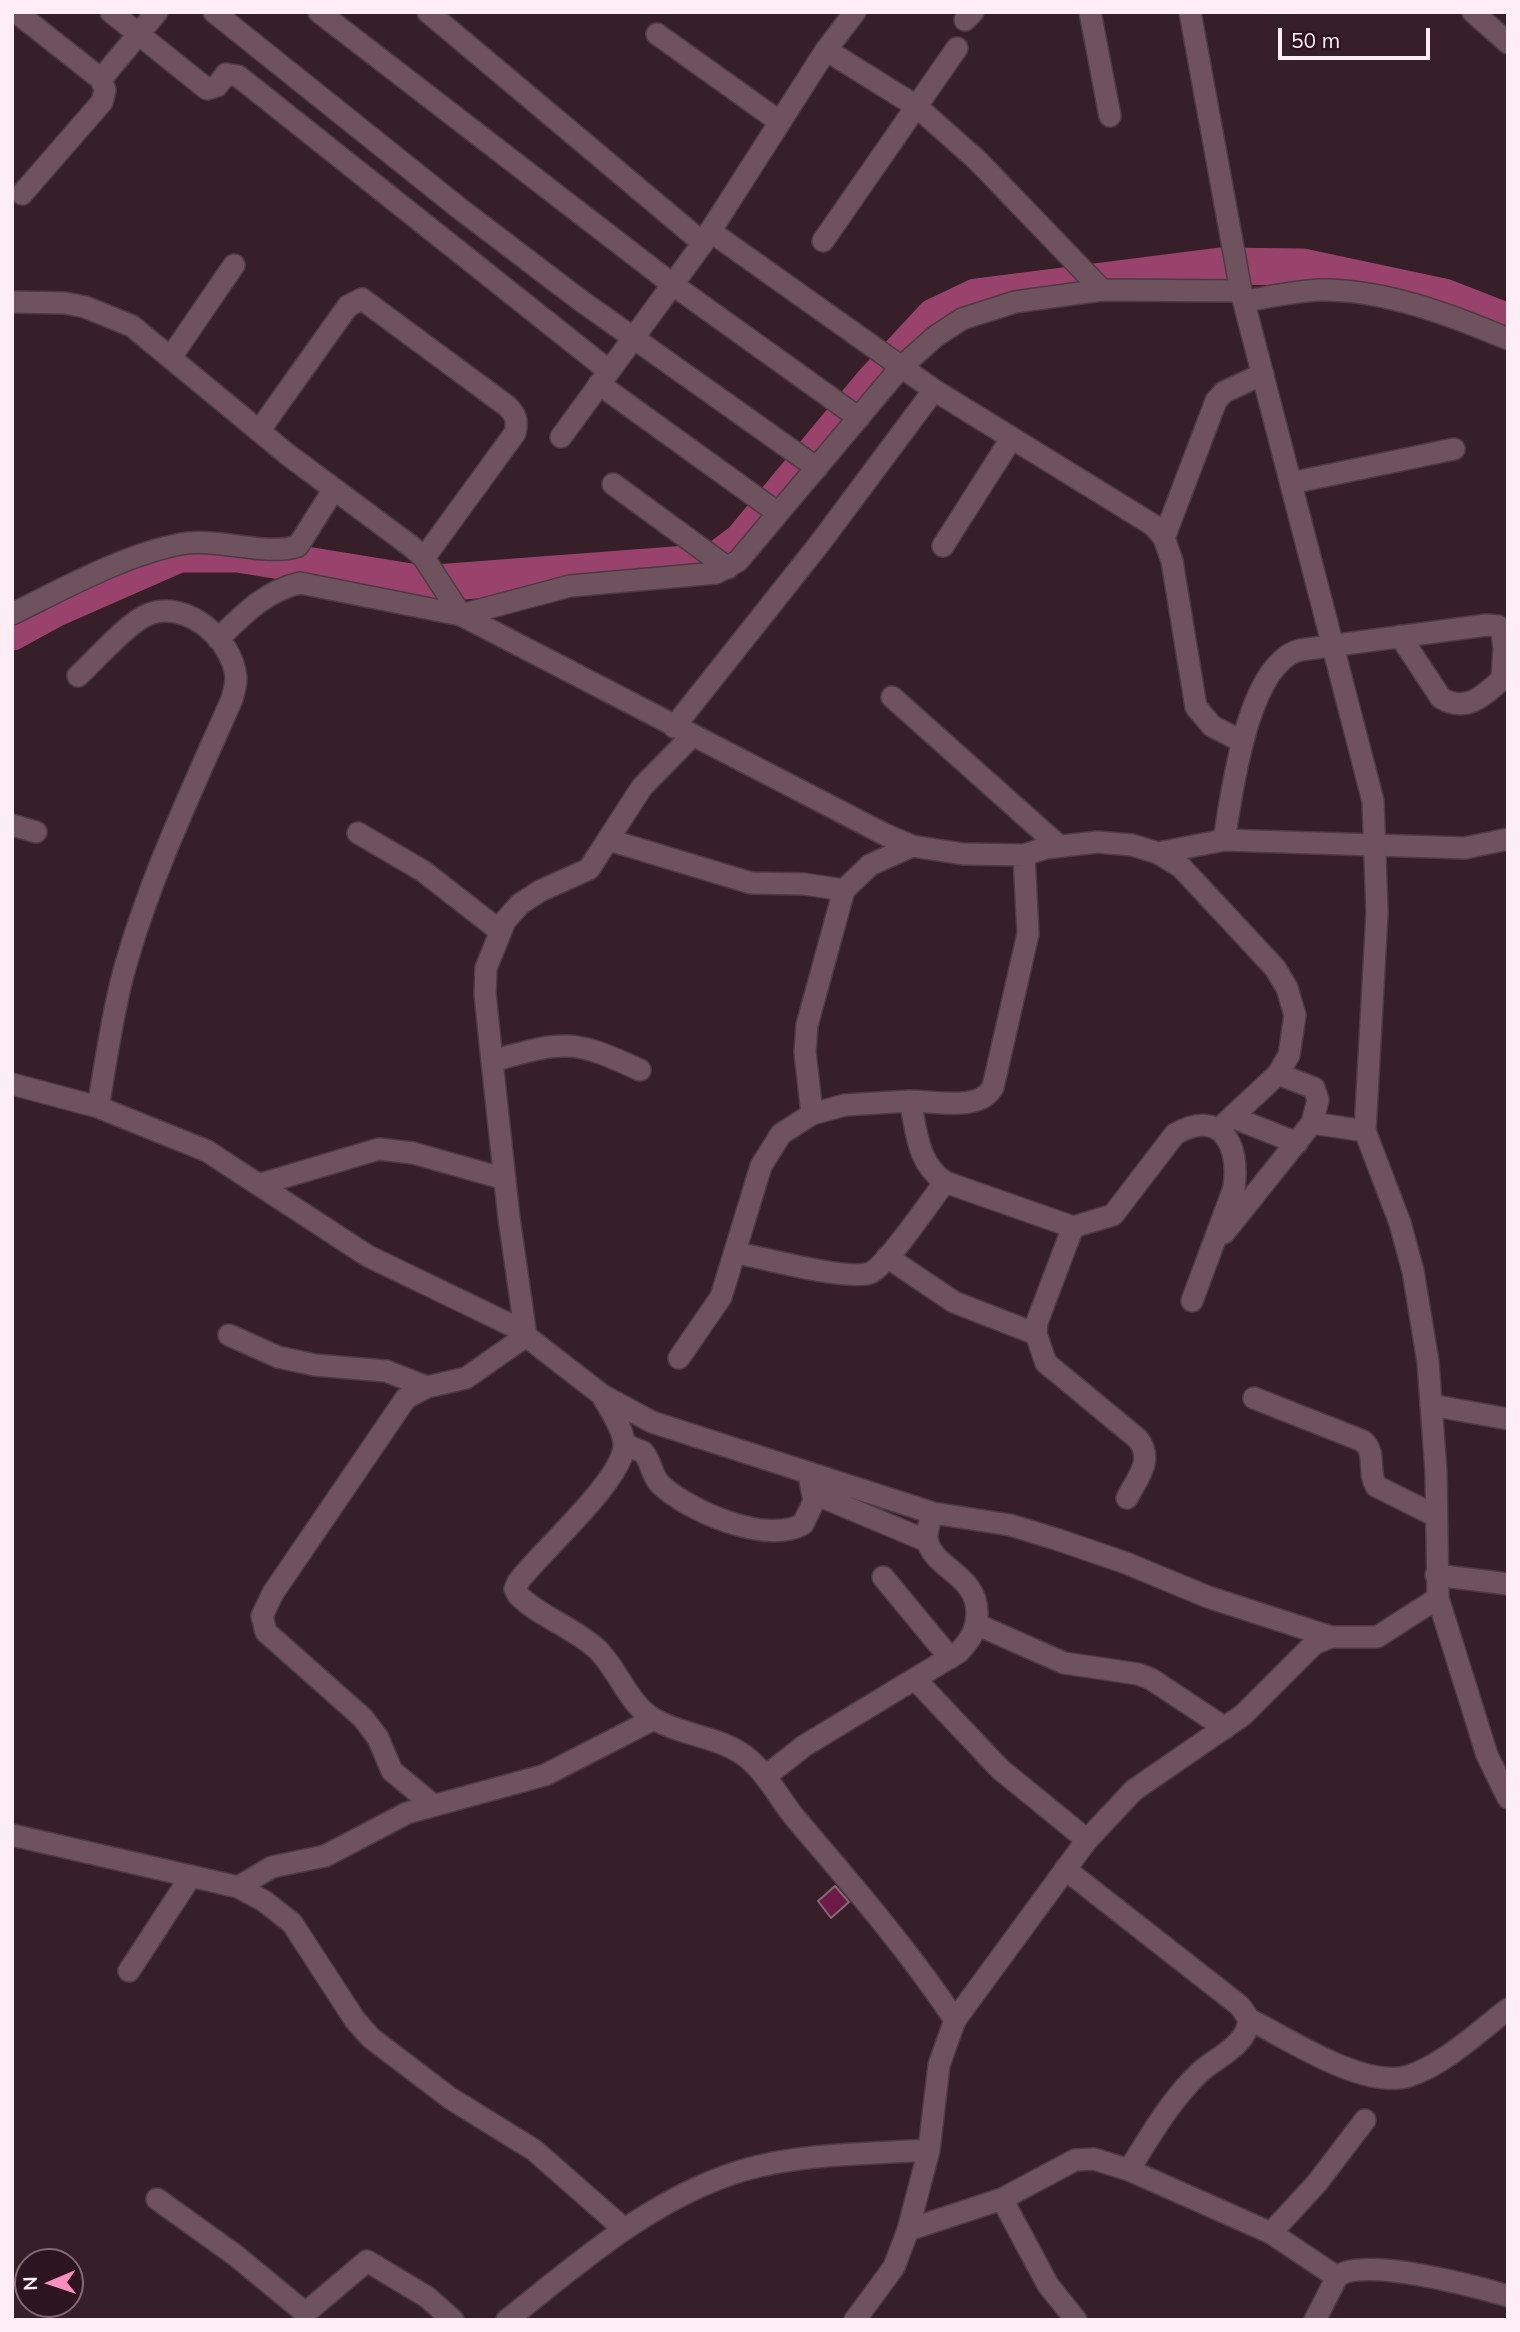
<!DOCTYPE html>
<style>
body{margin:0}
#map{position:relative;width:1520px;height:2332px;overflow:hidden;background:#361f29;font-family:Mulish,sans-serif}
canvas{display:block}
.frame{position:absolute;inset:0;border:14px solid #feedf4;pointer-events:none}
.north{position:absolute;left:14px;top:2248px;width:70px;height:70px;box-sizing:border-box;background:#2c1520;border:2px solid #806b75;border-radius:50%;rotate:268deg;font-size:19px;font-weight:700;line-height:28px;text-align:center;color:#feedf4}
.north::after{content:'';display:block;margin:auto;width:24px;height:32px;background:#fd8ec0;clip-path:polygon(50% 0,100% 100%,50% 72%,0 100%)}
.scale{position:absolute;left:1278px;top:28px;width:152px;height:32px;box-sizing:border-box;border:4px solid #feedf4;border-top:0;padding-left:9px;font-size:21px;line-height:24px;white-space:nowrap;color:#feedf4;-webkit-text-stroke:5px #2c1520;paint-order:stroke}
</style>
<div id="map">
<canvas width="1520" height="2332"></canvas>
<div class="frame"></div>
<div class="north">N</div>
<div class="scale">50 m</div>
</div>
<script>
const c = document.querySelector('canvas').getContext('2d');
c.lineJoin = 'round';
function strokePath(path, color, width, dash) {
  c.strokeStyle = color;
  c.lineWidth = width;
  c.lineCap = dash ? 'butt' : 'round';
  c.setLineDash(dash || []);
  c.stroke(path);
}
function fillPath(path, color) {
  c.fillStyle = color;
  c.fill(path, 'evenodd');
}
const river = new Path2D(`
 M12,632l44,-24 123,-54h59l185,30 291,-22 28,-21 130,-157 62,-67 42,-20 244,-31 83,1 141,30 64,25`);
const building = new Path2D(`
 M835,1886l14,16 -18,16 -13,-17z`);
const minor = new Path2D(`
 M16,12l85,67 4,11 -3,12 -80,92
 M111,12l96,77 10,-3 9,-12 12,2 371,295
 M214,12l245,196 121,92 237,168
 M319,12l353,272 187,134
 M428,12l275,231 -142,194
 M1090,12l20,104
 M965,20l8,-8
 M657,34l123,88
 M826,50l90,56 61,54 125,130
 M101,79l56,-67
 M710,231l224,159 219,135 11,13 8,23 24,146 16,19 29,15
 M704,241l122,-191 29,-38
 M823,241l134,-193
 M12,302l53,1 20,4 47,19 155,128 125,93 12,11 37,57 423,219 28,12 51,8 61,1 22,-7 51,-6 35,3 26,8 23,14 94,101 12,20 8,27 -6,40 -11,19 -59,55
 M171,357l63,-92
 M599,384l179,129
 M259,431l89,-125 14,-7 145,107c9,9 11,14 8,27l-91,125
 M1291,483l163,-34
 M613,484l115,84
 M1164,538l52,-137 8,-9 39,-18
 M943,546l68,-107
 M12,614c51,-25 114,-60 169,-70 36,-7 84,13 117,2l36,-57
 M218,639c25,-24 47,-48 82,-56l161,32 109,-29 146,-13 22,-12 163,-194 35,-31 26,-17 53,-17 87,-12 139,1
 M78,676c16,-15 51,-54 69,-61 38,-17 86,24 89,63 0,6 -2,14 -4,21 -39,89 -82,178 -108,272 -12,44 -18,91 -26,136
 M892,697l167,149
 M674,727l146,-184 114,-153
 M12,825l24,7
 M358,833l65,38 77,60
 M609,840l142,43 53,1 40,6
 M1224,840c8,-47 23,-176 76,-190l187,-25 11,1 4,7 2,16 -2,30c-18,17 -36,34 -61,19l-41,-62
 M1158,853l66,-13 241,8 43,-9
 M492,1061c72,-20 79,-23 148,9
 M1278,1074l36,14 4,12 -6,23 53,8
 M12,1084l86,23 109,44 161,105 145,70 89,69 50,27 281,91 77,12 46,14 70,24 82,34 123,40
 M910,1101c25,0 70,11 83,-14l35,-153 -4,-79
 M812,1114l-7,-62 2,-27 37,-135 26,-25 42,-19
 M1232,1117l65,26
 M261,1184l118,-35 34,4 92,26
 M1224,1233l88,-110
 M737,1253c27,5 110,28 133,20 17,-7 61,-73 75,-91
 M887,1257l67,45 82,32
 M229,1335l49,22 37,8 71,6 41,16
 M679,1358l42,-61 40,-131 20,-32 31,-20 33,-9 65,-4c7,31 7,62 35,81l128,45
 M603,1397c7,13 22,34 21,49 -2,35 -83,105 -106,136l-3,7 3,6c22,22 55,32 79,54 21,20 31,55 57,70 30,18 70,17 97,42 19,17 29,39 45,58 55,65 112,130 159,201
 M1254,1398l109,43c14,12 4,30 13,45l60,30
 M1431,1405l77,14
 M624,1444l19,8c9,10 8,24 18,33 28,26 105,60 142,39l11,-23 -5,-26
 M815,1494l112,47
 M1127,1498c11,-21 27,-38 11,-59l-92,-76 -10,-29 1,-12 36,-95 40,-12 62,-81c47,-26 65,11 59,54l-42,113
 M1436,1575l72,9
 M883,1577l67,81
 M976,1624l88,39 74,11 13,5 74,49
 M915,1679l85,90 87,71
 M766,1776l38,-30 155,-94c11,-12 17,-20 18,-38 1,-40 -45,-45 -50,-75 -1,-8 3,-18 6,-26
 M433,1805l-41,-34 -14,-33 -15,-20 -97,-86 -4,-16 11,-23 133,-195 21,-11 39,-9 60,-42 -17,-118 -17,-157 -7,-67 1,-26 19,-47 15,-17 20,-13 49,-22 53,-82 50,-51
 M1065,1869l175,137 9,13c-1,26 -34,39 -50,54 -29,28 -49,63 -70,97
 M238,1887l34,-20 53,-11 82,-43 138,-38 109,-56
 M129,1971l62,-95
 M1249,2019c39,20 116,71 160,57 36,-12 69,-44 99,-67
 M157,2199l78,56 68,56 6,-1 58,-49 60,36 26,23
 M1002,2199l46,86 28,35
 M908,2230l94,-31 73,-39 19,-1 35,11 142,63 66,44
 M1271,2233l46,-50 48,-63
 M1315,2320l22,-43c23,-22 141,10 171,19`);
const tertiary = new Path2D(`
 M1190,12l51,279 132,510 4,112 -12,218 35,92 13,48 15,91 8,110 2,126 49,157 21,43
 M1245,301c25,-4 50,-10 75,-11 63,-1 131,25 188,49
 M12,1835l226,52 26,14 28,22 63,97 16,18 79,60 84,52 90,79
 M507,2320c73,-58 146,-123 237,-150 59,-17 125,-16 185,-20
 M855,2320l39,-53 14,-37 21,-80 10,-85 16,-45 132,-180 47,-50 109,-75 71,-71 17,-7h46l61,-39`);
const secondary = new Path2D(`
 M1473,12l35,31`);
strokePath(river, '#99436c', 37);
fillPath(building, '#6d1a46');
strokePath(building, '#856974', 2);
strokePath(minor, '#4e3a44', 24);
strokePath(tertiary, '#4e3a44', 24);
strokePath(secondary, '#4e3a44', 24);
strokePath(minor, '#6e525e', 21);
strokePath(tertiary, '#6e525e', 21);
strokePath(secondary, '#6e525e', 21);
</script>
